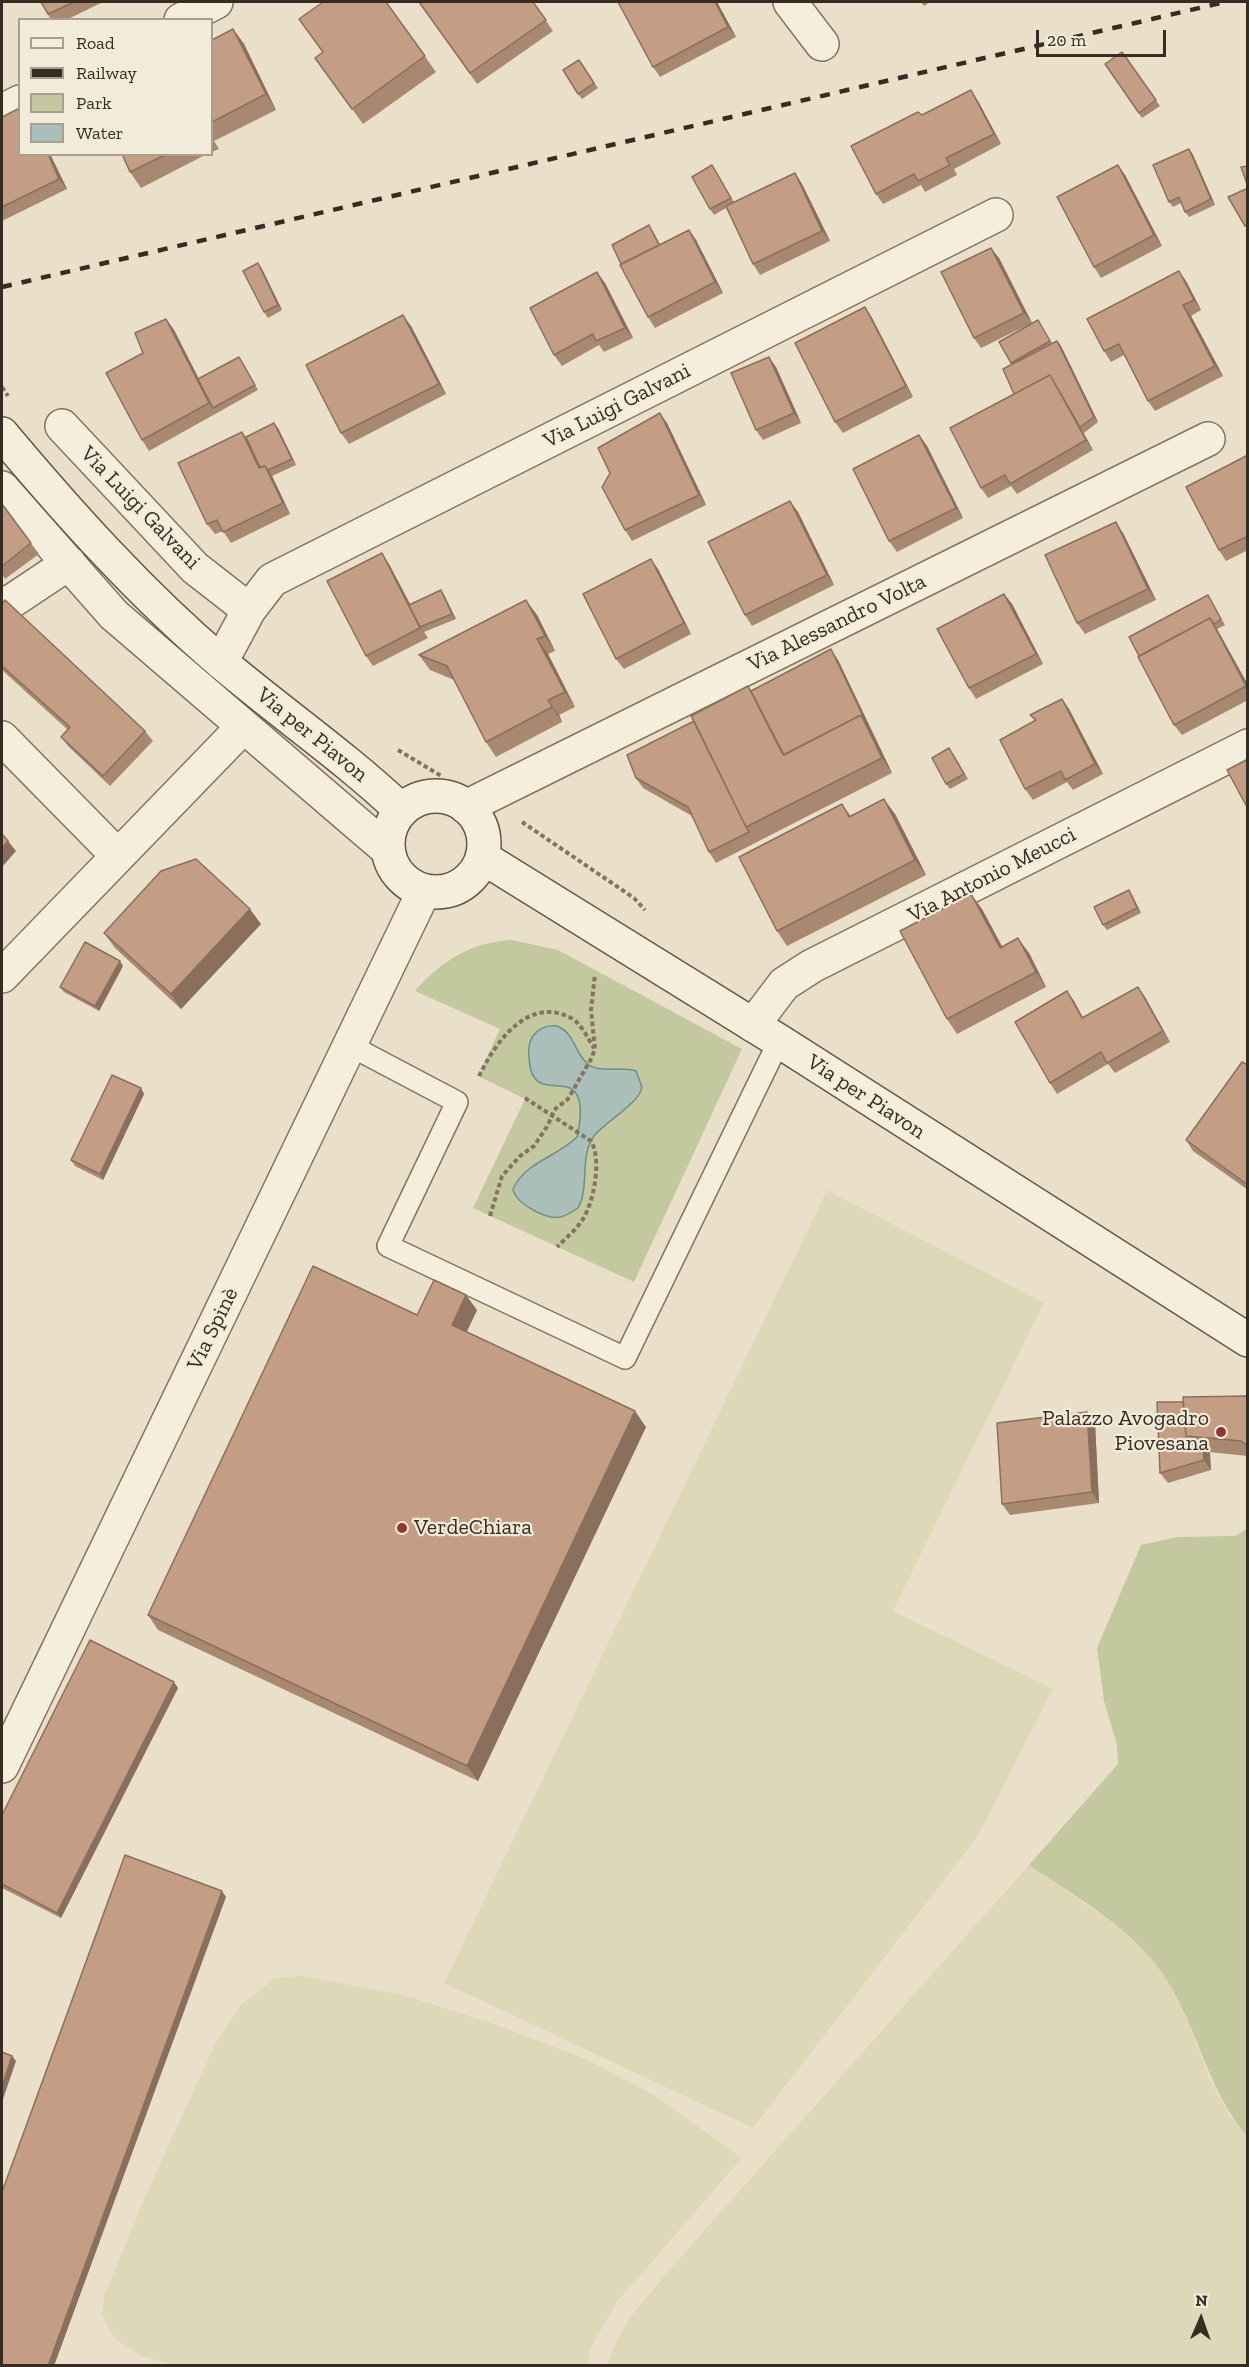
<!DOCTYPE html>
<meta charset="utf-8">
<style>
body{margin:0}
#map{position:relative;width:1249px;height:2367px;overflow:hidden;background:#eae0ca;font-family:"Zilla Slab",serif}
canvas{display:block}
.frame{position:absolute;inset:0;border:3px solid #372c22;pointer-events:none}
.legend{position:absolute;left:18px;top:18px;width:195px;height:138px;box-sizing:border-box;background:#f3ebd9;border:2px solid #a89f90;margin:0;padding:8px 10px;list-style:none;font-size:18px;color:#372c22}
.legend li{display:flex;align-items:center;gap:12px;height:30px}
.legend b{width:30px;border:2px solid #a89f90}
.north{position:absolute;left:1171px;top:2289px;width:60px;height:60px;-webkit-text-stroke:4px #f3ebd9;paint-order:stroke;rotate:2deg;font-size:16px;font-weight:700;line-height:24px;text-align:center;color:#372c22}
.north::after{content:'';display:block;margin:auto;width:21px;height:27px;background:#372c22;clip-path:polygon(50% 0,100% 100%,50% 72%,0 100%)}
.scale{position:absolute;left:1036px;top:30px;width:130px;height:27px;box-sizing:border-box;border:3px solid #372c22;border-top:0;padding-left:8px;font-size:18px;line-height:21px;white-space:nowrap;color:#372c22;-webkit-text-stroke:4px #f3ebd9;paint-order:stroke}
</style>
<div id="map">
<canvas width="1249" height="2367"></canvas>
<div class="frame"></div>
<ul class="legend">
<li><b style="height:8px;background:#f6eedc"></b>Road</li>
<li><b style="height:8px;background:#372c22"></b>Railway</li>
<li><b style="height:16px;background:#c3c89f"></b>Park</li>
<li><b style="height:16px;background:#aabfb9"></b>Water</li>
</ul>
<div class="north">N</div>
<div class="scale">20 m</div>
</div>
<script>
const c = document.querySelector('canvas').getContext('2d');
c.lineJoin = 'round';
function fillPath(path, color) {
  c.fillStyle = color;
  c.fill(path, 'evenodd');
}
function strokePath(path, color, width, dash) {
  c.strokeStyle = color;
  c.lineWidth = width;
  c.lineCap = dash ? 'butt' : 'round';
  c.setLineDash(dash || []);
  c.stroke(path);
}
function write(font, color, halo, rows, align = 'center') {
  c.font = font + ' "Zilla Slab",serif';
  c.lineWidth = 4.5;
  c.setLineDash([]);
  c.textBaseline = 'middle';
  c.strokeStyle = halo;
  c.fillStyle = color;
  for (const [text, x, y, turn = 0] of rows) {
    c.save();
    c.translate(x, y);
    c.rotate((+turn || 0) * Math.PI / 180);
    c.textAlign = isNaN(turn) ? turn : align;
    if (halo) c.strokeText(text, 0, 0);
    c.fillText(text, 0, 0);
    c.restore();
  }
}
const farmland = new Path2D(`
 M827,1190l217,113 -151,308 160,78 -75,147 -225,292 -309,-145z
 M1029,1865l80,55 36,30 23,31 20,40 22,59 20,36 17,20v229l-640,1 9,-25 16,-26 39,-47z
 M303,1976l100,19 89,28 96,37 66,35 88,63 -126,145 -24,43 -6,19h-413l-29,-8 -24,-14 -11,-12 -7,-19 2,-16 44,-106 67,-146 26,-39 34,-27z`);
const green = new Path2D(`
 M512,940l46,10 184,99 -108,233 -161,-74 52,-109 -47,-23 22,-47 -85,-38c26,-30 56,-49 97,-51z
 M1247,1529v607c-39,-45 -48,-104 -79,-154 -31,-52 -91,-84 -139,-117l89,-101 -1,-19 -13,-44 -7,-53 44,-103 36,-8 58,-1z`);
const water = new Path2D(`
 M557,1026c19,8 17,28 32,39 11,8 34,1 47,6l6,16c-2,16 -37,35 -48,49 -15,20 -4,51 -16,72 -6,4 -12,8 -18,9 -14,3 -45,-14 -47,-28 12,-27 44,-32 64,-52 3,-13 7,-34 -2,-45 -12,-15 -44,8 -46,-34 -1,-8 -1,-15 4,-22 6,-8 15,-11 24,-10z`);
const path = new Path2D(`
 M2,387l6,9
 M398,750l45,27
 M522,822l112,76 11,12
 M479,1076c16,-33 49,-81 92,-58 10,5 17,21 23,30
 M525,1098l66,43c11,19 3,60 -8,78 -6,10 -17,19 -26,28
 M490,1216l12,-40 18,-20 14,-10 14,-21 6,-15 14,-11 23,-40 4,-10 -4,-39 4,-36`);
const lane = new Path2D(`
 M349,1045l108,57 -69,144 237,112 154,-317`);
const street = new Path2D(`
 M790,2l32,42
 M181,20l35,-18
 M2,111l18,-9
 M62,426l133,142 54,42
 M2,488l112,127 274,235
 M2,603h7l60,-40
 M221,662l28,-52 23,-30 724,-365
 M2,738l116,118
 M466,807l742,-368
 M2,976l241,-249
 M753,1025l31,-41 28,-18 436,-220
 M2,1766l422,-875`);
const secondary = new Path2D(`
 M2,434c68,81 139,160 220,229 59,50 123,94 179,147
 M388 844a48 48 0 1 1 96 0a48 48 0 1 1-96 0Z
 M482,857l297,184 469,299`);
const rail = new Path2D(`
 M2,287l1223,-285`);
const wall = new Path2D(`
 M41,2h62l-37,18h-15z
 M386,2l50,70 -73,52 -48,-66z
 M419,2h114l20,29 -76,53z
 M717,2l19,35 -76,40 -7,-10z
 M921,2h9l-6,4z
 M233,29l11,15 32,66 -62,31 5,8 -7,3v-112z
 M1122,52l38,54 -18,12 -37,-54z
 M579,60l19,28 -16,11 -4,-5z
 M978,101l23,43 -47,25 3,6 -32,17 -4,-7 -38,19 -7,-10 46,-79z
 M2,117l18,37h30l17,35 -65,32z
 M1189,149l4,6 22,50 -26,12 -4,-5 -4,-9 -8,4 -4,-5z
 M122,154h85l-66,34 -11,-16z
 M716,171l18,31 61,-29 7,11 28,57 -70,34 -7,-11 -27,-56 -12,7 -4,-6z
 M1125,175l37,71 -61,32 -7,-11z
 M689,230l7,10 27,53 -68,35 -7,-11 5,-86 7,13z
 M999,258l33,65 -51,25 -7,-10z
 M258,263l4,6 20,41 -14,8 -4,-6z
 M1186,281l15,29 -10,6 32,60 -68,35 -7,-10 -24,-46 -13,7 -7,-11z
 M605,283l28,55 -29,14 -5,-7 -37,21 -8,-11z
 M865,307l7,11 41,79 -70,36 -8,-11z
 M166,319l8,11 25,49 44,-16 15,27 -109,61 -7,-11 1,-87z
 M1038,320l14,23 5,-2 4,5 37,76 -14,11 -1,-1 10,18 -76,44 -6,-8 -23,12 -7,-10 33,-94 -2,-30 -13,-22z
 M411,326l35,68 -97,50 -8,-11z
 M776,367l25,56 -38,17 -7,-10z
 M667,423l39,82 -74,36 -7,-11z
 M278,428l18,37 -24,11 18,38 -59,29 -8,-12 -8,3 -8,-10 35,-92 4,5z
 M919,435l8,11 36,72 -66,34 -8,-11z
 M1248,455v95l-22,11 -7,-11z
 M2,504l37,50 -34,25 -3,-5z
 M798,512l36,73 -82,41 -7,-11z
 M1123,533l33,67 -71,34 -8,-11z
 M389,564l21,40 31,-14 3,5 12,24 -32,13 4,6 -55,28 -7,-10z
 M658,569l33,65 -67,35 -8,-10z
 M1004,594l8,10 31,60 -67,35 -7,-11z
 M1208,595l17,30 -8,4 31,56v15l-66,35 -8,-10z
 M2,604l143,127 8,10 -43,45 -41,-39 -8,-10 7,-7 -66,-60z
 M537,615l18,36 -7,3 27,53 -16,8 3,7 -66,35 -10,-15 -32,-62 -24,-10 -11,-15z
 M838,660l54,113 -176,90 -7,-11 -17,-36 -49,-28 -7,-10 58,-57 54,-35 3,5z
 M1062,699l7,10 34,65 -30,16 -6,-8 -34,18 -8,-11 10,-68 -5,-6z
 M953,753l15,26 -18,10 -4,-5z
 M842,804l9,12 44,-2 31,61 -139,71 -10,-15z
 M1132,895l9,18 -34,17 -4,-5z
 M982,909l20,38 27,6 17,34 -89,47 -10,-15z
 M261,924l-80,85 -66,-61 -11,-15z
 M123,966l-24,45 -35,-19 -4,-5z
 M1138,987l7,10 25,45 -55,31 -7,-9 -51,30 -7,-11 24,-82 9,17z
 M1248,1065v125l-55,-39 -7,-11z
 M141,1088l3,6 -41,86 -28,-14 -4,-6z
 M477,1310l-11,22 180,95 -168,354 -320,-151 -10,-15 269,-300z
 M1248,1396v60l-39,-4 2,18 -43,13 -8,-10 23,-71z
 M1087,1412l8,11 4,80 -89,12 -8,-11z
 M178,1688l-117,230 -59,-30v-73z`);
const shadedWall = new Path2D(`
 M715,2h2l19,35 -8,-10z
 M233,29l11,15 32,66 -10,-16z
 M971,90l7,11 23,43 -7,-10z
 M1189,149l4,6 22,50 -4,-6z
 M48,154h2l17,35 -8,-10z
 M1118,165l7,10 37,71 -8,-11z
 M795,173l7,11 28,57 -8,-10z
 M689,230l7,10 27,53 -8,-11z
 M991,248l8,10 33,65 -8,-10z
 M258,263l4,6 20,41 -4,-5z
 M1179,271l7,10 15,29 -7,-10z
 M597,272l8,11 28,55 -8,-10z
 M1183,305l8,11 32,60 -8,-10z
 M865,307l7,11 41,79 -7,-11z
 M403,315l8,11 35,68 -7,-10z
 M166,319l8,11 39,77v1l-4,-5z
 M1057,341l4,5 37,76 -4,-5z
 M769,357l7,10 25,56 -7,-10z
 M1050,375l33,57 10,18 -7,-10z
 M660,413l7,10 39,82 -7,-10z
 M274,423l4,5 18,37 -4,-6z
 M919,435l8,11 36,72 -7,-10z
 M265,466l7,10 18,38 -7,-11z
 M790,501l8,11 36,73 -7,-10z
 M1116,522l7,11 33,67 -8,-11z
 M382,553l7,11 33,63h-2l8,11 -8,-10z
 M651,559l7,10 33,65 -7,-11z
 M441,590l3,5 12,24 -4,-5z
 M1004,594l8,10 31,60 -7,-10z
 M526,600l11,15 18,36 -10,-15z
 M1210,618l7,11 31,56v3z
 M537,639l11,15 27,53 -10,-15z
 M831,649l7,11 54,113 -10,-15z
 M1062,699l7,10 34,65 -8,-10z
 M548,700l11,15 3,7 -10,-15z
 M884,799l11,15 31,61 -11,-15z
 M8,841l8,10 -14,16v-19z
 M1129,890l3,5 9,18 -4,-5z
 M971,894l11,15 29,54 -11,-15z
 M250,909l11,15 -80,85 -10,-15z
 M1018,938l11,15 17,34 -10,-15z
 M120,961l3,5 -24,45 -4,-5z
 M1138,987l7,10 25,45 -7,-11z
 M1067,991l7,10 15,28 -7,-11z
 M141,1088l3,6 -41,86 -3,-6z
 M466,1295l11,15 -14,30 -11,-15z
 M635,1411l11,16 -168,354 -11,-15z
 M1087,1412l8,11 4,80 -7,-11z
 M1202,1442l8,11 1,17 -7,-10z
 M174,1682l4,6 -117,230 -4,-5z
 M222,1891l4,6 -172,469h-6z
 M12,2056l4,5 -14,41v-16z`);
const building = new Path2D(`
 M41,2h33l-26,12z
 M323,2h63l39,54 -73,53 -37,-51 8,-6 -24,-33z
 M419,2h114l13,18 -76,53z
 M618,2h97l13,25 -75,40z
 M233,29l33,65 -54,28v-82z
 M1122,52l34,48 -17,13 -34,-49z
 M579,60l15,23 -16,11 -15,-24z
 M971,90l23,44 -48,24 4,7 -32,16 -4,-7 -38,20 -25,-48 67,-34 4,3z
 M20,108v46h28l11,25 -57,28v-90z
 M1189,149l22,50 -26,13 -6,-15 -10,5 -16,-37z
 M122,154h45l-37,18z
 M712,165l19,33 -21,11 -18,-32z
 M1118,165l36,70 -60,32 -37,-70z
 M1248,166v21l-7,-20z
 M795,173l27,58 -69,33 -27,-58z
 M1246,189h2v37h-3l-17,-29z
 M649,225l10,20 -38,19 -9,-19z
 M689,230l26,52 -67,35 -28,-52z
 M991,248l33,65 -50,25 -33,-66z
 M258,263l20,42 -14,7 -21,-41z
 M1179,271l15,29 -11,5 32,61 -67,35 -29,-57 -15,7 -17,-32z
 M597,272l28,56 -29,13 -3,-7 -39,21 -24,-47z
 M865,307l41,79 -71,36 -40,-79z
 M403,315l36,69 -98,49 -35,-68z
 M166,319l43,84 -67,37 -36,-67 37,-20 -8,-20z
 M1038,320l12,21 -39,22 -12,-21z
 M1057,341l37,76 -14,10 -30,-52 -36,19 -11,-25z
 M239,357l16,28 -42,23 -15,-29z
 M769,357l25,56 -38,17 -25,-57z
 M1050,375l36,65 -76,44 -5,-9 -24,13 -31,-60z
 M660,413l39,82 -74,35 -23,-43 8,-14 -12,-25z
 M274,423l18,36 -24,11 -3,-4 -5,1 -14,-30z
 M242,432l17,36 6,-2 18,37 -60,29 -6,-12 -10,4 -29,-61z
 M919,435l37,73 -67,33 -36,-72z
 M1248,455v81l-29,14 -33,-63z
 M790,501l37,74 -82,40 -37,-73z
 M2,504l29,39 -29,23z
 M1116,522l32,67 -71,34 -32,-68z
 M382,553l38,75 -54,28 -39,-75z
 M651,559l33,64 -68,36 -33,-65z
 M441,590l11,24 -32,13 -11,-22z
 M1004,594l32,60 -67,34 -32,-59z
 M1208,595l13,24 -7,5 -4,-6 -71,38 -10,-19z
 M5,600l140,131 -42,45 -42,-39 9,-10 -68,-61v-62z
 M526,600l19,36 -8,3 28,53 -17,8 4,7 -66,35 -39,-76 -28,-11z
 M1210,618l36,68 -72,39 -36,-68z
 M831,649l34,71 -4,-5 -77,40 -33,-64z
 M748,686l35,69 78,-40 21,43 -136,69 -55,-111z
 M1062,699l33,65 -30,16 -4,-9 -36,18 -25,-49 36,-20 -6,-5z
 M694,721l52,106 3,5 -40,20 -21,-45 -52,-29 -9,-23z
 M949,748l15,26 -18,10 -14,-26z
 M1248,759v50l-21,-39z
 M884,799l31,61 -138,71 -38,-74 103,-53 7,13z
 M2,834l6,7 -6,7z
 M196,859l54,50 -79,85 -67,-61 57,-62z
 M1129,890l8,18 -34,17 -9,-18z
 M971,894l29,54 18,-10 18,34 -89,47 -47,-88z
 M85,942l35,19 -25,45 -35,-19z
 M1138,987l25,44 -56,32 -6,-11 -51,31 -35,-61 52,-31 15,27z
 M1242,1062l6,3v120l-62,-45z
 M112,1075l29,13 -41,86 -29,-14z
 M313,1266l104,49 17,-35 32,15 -14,30 183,86 -168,355 -319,-151z
 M1248,1396v50l-7,-5 -55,-5 -3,-39z
 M1157,1402h26l3,34 3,4 13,2 2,18 -44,13z
 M1087,1412l5,80 -90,12 -5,-81z
 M90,1640l84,42 -117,231 -55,-29v-69z
 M125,1855l97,36 -174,475h-46v-174z
 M2,2052l10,4 -10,30z`);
const markers = [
 [1221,1432,6,"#8e3638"],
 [402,1528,6,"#8e3638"]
];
const streetNames = [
 ["Via Luigi Galvani",617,406,-27],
 ["Via Luigi Galvani",140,508,46],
 ["Via Alessandro Volta",837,623,-26],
 ["Via per Piavon",312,735,39],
 ["Via Antonio Meucci",992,875,-27],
 ["Via per Piavon",866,1097,33],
 ["Via Spinè",213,1329,-64]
];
const poiNames = [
 ["Palazzo Avogadro",1209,1419],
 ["Piovesana",1209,1444],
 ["VerdeChiara",414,1528,"left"]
];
fillPath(farmland, '#dfd8b8');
fillPath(green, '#c3c89f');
fillPath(water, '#aabfb9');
strokePath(water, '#718d86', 1.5);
strokePath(lane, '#857360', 24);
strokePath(street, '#857360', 36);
strokePath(secondary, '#675543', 36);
strokePath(path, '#857360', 4, [4.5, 3]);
strokePath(lane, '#f6eedc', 21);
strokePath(street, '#f6eedc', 33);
strokePath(secondary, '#f6eedc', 33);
strokePath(rail, '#372c22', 4.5, [10, 10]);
fillPath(wall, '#a98872');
fillPath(shadedWall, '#896f5c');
fillPath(building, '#c49e84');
strokePath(building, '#896f5c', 1.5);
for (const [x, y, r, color] of markers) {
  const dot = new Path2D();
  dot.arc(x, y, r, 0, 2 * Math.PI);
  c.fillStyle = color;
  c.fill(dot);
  strokePath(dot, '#f3ebd9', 2);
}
write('22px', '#372c22', '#f3ebd9', streetNames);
write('22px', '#372c22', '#f3ebd9', poiNames, 'right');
</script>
